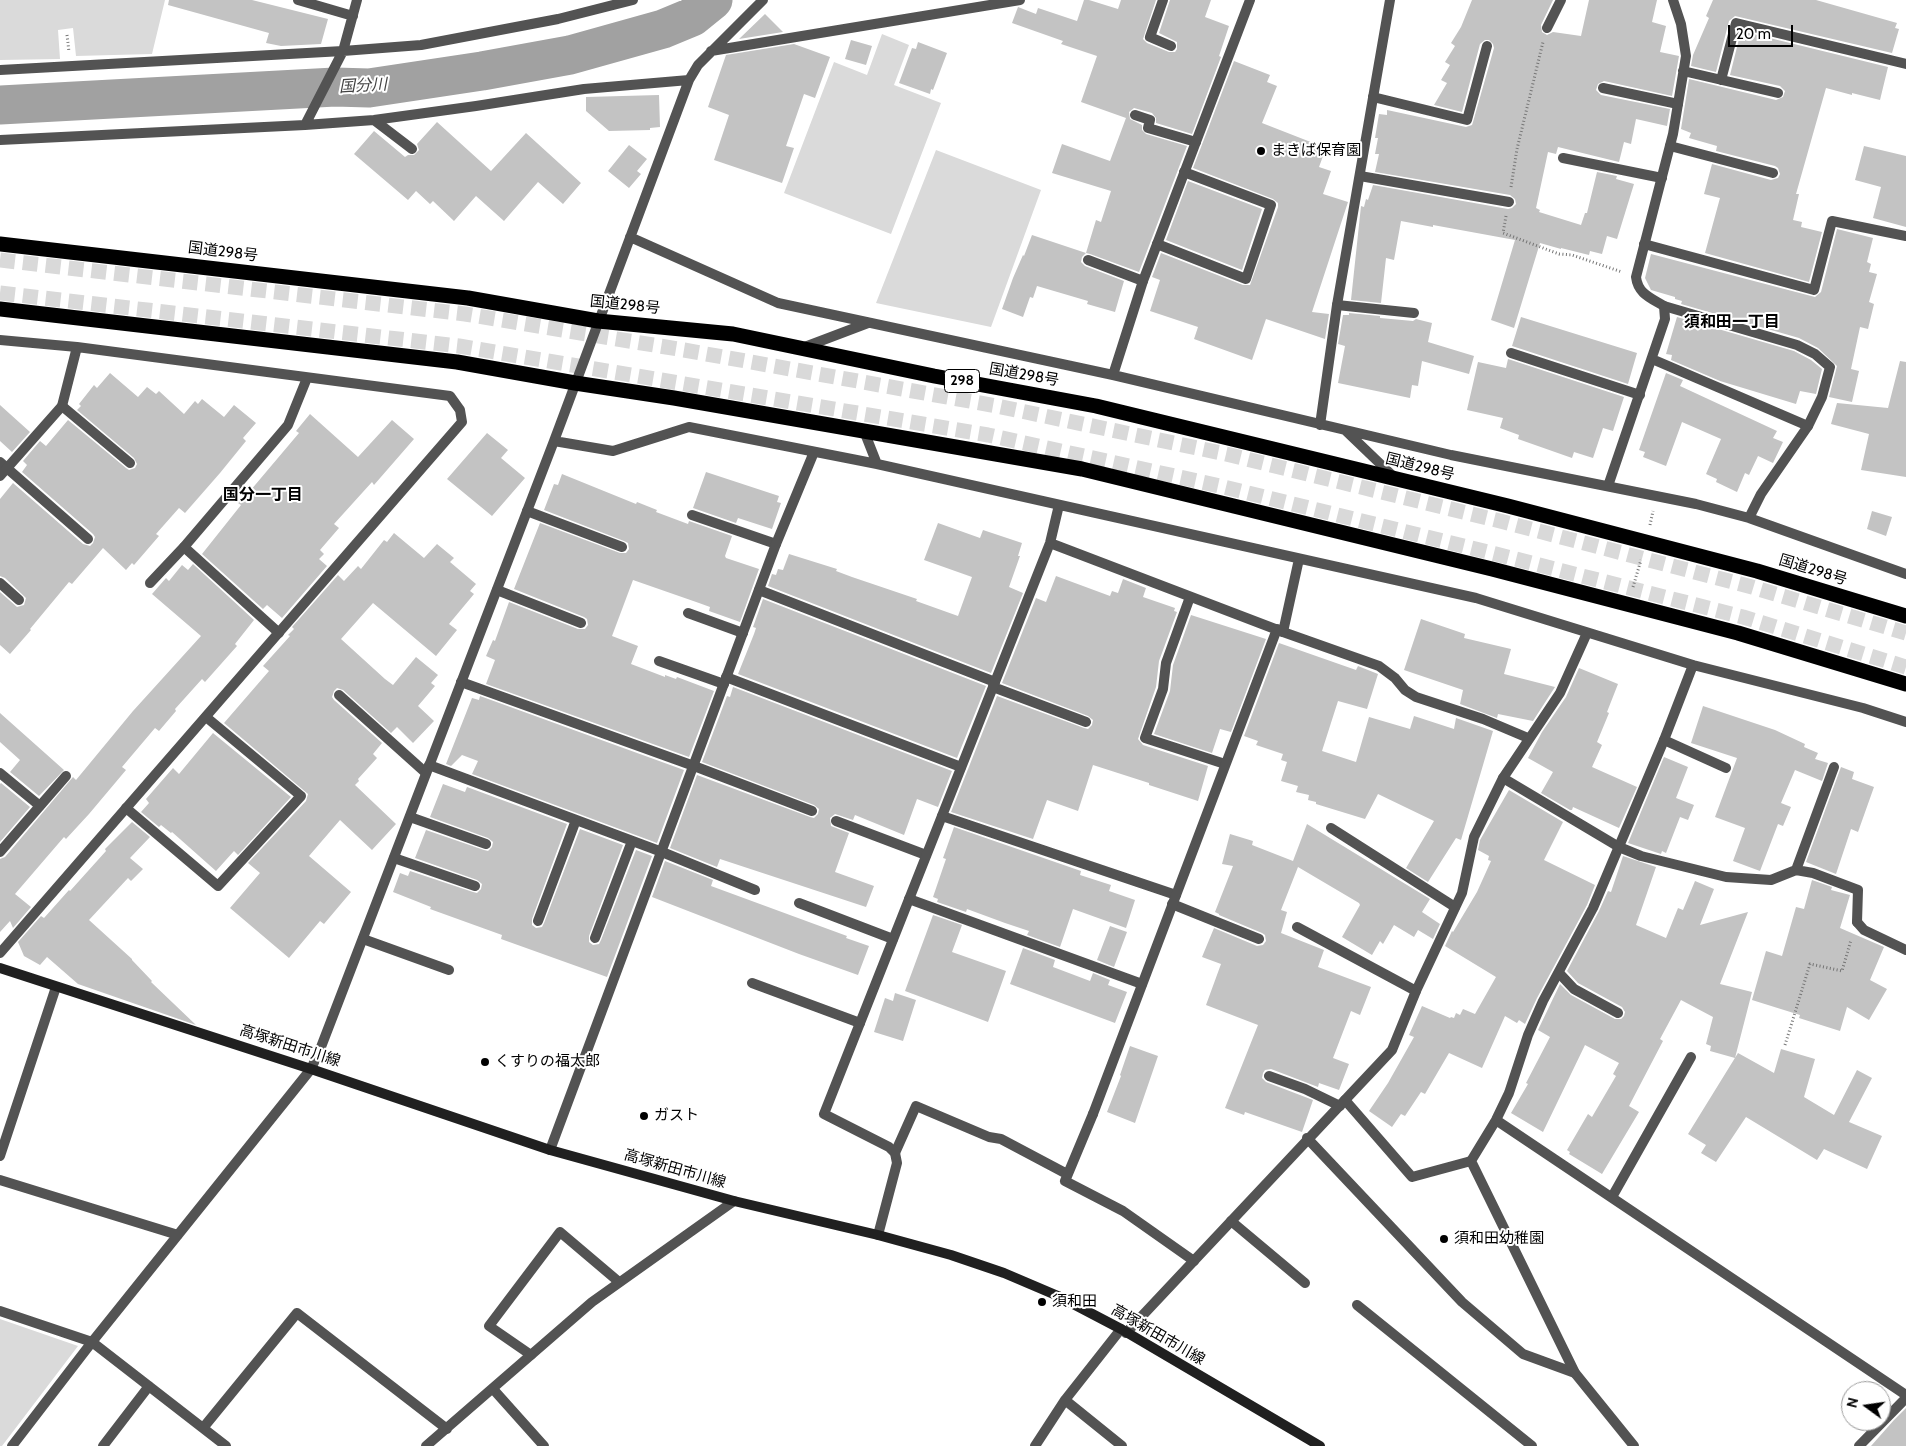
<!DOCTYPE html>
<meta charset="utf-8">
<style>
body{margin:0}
#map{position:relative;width:1906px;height:1446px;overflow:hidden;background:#fff;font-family:Cabin,sans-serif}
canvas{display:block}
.north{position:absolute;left:1841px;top:1381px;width:50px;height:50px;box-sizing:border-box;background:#fff;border:1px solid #999;border-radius:50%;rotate:284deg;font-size:14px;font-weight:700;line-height:20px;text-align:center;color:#000}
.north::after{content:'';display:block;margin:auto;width:18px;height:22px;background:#000;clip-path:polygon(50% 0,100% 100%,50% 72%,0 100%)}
.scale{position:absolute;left:1728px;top:25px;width:65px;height:22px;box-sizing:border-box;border:2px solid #000;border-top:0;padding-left:6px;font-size:15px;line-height:18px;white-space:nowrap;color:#000;-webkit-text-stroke:4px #fff;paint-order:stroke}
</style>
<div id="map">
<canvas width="1906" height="1446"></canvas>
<div class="north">N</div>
<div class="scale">20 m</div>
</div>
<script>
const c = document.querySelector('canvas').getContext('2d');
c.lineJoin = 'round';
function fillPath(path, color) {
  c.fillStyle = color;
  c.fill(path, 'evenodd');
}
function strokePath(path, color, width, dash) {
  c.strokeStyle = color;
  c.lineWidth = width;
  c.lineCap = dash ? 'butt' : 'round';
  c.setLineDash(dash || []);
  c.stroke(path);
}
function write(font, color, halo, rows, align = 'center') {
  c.font = font + ' Cabin,"Noto Sans JP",sans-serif';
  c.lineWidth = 4;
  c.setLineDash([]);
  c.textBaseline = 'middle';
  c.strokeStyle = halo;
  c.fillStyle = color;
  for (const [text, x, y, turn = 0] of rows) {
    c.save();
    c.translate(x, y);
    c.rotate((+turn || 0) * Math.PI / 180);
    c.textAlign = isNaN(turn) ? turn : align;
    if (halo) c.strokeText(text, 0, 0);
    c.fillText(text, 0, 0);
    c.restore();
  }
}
const green = new Path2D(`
 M0,0h165l-13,54 -76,2 -3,-28 -15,2 2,29 -60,1z
 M882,34l27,11 -15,40 47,18 -50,131 -107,-41 50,-131 33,13z
 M936,150l105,40 -50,137 -115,-24z
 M0,1319l78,27 -76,100h-2z`);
const river = new Path2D(`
 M0,105l335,-18 34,1 113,-17 88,-16 93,-26 29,-12 21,-17`);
const building = new Path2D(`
 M169,0h83l76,19 -7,25 -40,2 -15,-3 3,-10 -101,-28z
 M1084,0h5l29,9 3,-9h35l-13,39 4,4 22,9h6l2,-3v-7l-18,-9 11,-33h41l-6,17 24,9 -10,30 2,1 -29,77 -36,-11v-5l-4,-5 -18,-5 -5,4 1,7 12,6v5l4,4 41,12 -48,126 -49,-18 -4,-1 -4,4 -1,5 4,4 39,15 -9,31 -28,-8 1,-3 -51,-15 -4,12 -3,-1 -7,20 -21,-8 11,-31 10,-23 1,1 8,-21 54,18 10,-33 5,2 10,-31 -59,-18 10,-29 48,17 16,-43 -45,-16 16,-46 -36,-12 2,-3 -51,-18 6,-16 18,7 2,-6 39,13z
 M1472,0h81l-12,25 1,7 5,3 6,-3 28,4 8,-36h68l-5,22 14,4 -6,26 19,4 -7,40 -68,-15 -6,3 -2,6 5,5 69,14 -3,17 -31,-7 -5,25 -7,-2 -5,20 -61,-15 -2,7 -8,-2 -12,56 4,2 -1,2 42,13 4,-12h2l10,-41 20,4 -1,3 18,5 -17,55 -10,-3 -5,18 -12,-3 -1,4 -28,-7v1l-21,-6 -26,85 -23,-8 24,-80 -82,-15v2l-32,-6 -7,39 -8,-2 -5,45 -30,-3 10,-94 3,1 2,-8 2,1 5,-15 135,24 4,-1 4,-4 -1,-5 -5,-4 -135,-23 4,-18h-4l3,-16h-3l4,-24 8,1v-5l79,17 6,-2 1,-3 21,-74 -1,-4 -4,-4h-4l-5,4 -18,68 -28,-7 13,-22 -6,-3 9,-15 -5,-3 10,-16 -4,-3 10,-16z
 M1713,0h103l81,23 -2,5 4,1 -7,24 -157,-37 -6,5 -13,51 -25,-6 2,-11 16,-37 -3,-2z
 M765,14l18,18 -44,7z
 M1741,31l147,36 -8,33 -28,-7v2l-26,-7 -30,106h3l-6,26 9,2 -1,5 21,5 -13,50 -104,-29 15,-55 -16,-4 8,-30 59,16 7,-2 2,-4 -2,-6 -3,-2 -59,-15 1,-5 -28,-8 2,-5 -10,-4 8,-50 87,21 7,-3 2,-6 -5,-5 -50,-11z
 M851,40l21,6 -6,19 -21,-6z
 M918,42l29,11 -14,37 -2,-1 -1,5 -31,-11 13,-35 4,1z
 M794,44l36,13 -15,41 -11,-4 -18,52 8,2 -12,35 -68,-23 15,-45 -21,-8 18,-52z
 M1234,61l36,14 -3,7 10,4 -15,37 64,25 -7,19 12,4 -8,23 25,8 -36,110 17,2 -4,25 -59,-20 -14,41 -58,-21 4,-12 -48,-16 10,-31 -8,-3 9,-24 82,32h7l28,-78v-4l-5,-4 -80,-31z
 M659,95l1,32 -10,1v2l-41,1 -23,-20v-14z
 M437,122l54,49 35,-38 55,50 -18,21 -25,-22 -34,39 -28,-25 -22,25 -21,-20 -3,3 -14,-13 -8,9 -54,-46 20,-23 31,26 3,-2h6l5,-5 -2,-6z
 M629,145l18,14 -10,12 4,3 -12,14 -21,-17z
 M1864,146l42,10v71l-33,-9 8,-31 -26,-7z
 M1188,181l74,28 -20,61 -76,-30z
 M1837,229l36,9 -6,24 4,2 -2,8 8,2 -8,28 5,2 -6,25 -8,-2 -9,42 8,2 -7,31 -23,-5 8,-31 -19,-18 -19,-10 -118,-34 1,-3 -7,-2v-2l-24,-7 -6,-12 6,-24 164,43 6,-5z
 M1349,313l31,3v2l33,3 3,-2 16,4 -4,19 46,14 -5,18 -47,-13 -4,25 -6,-1 -2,13 -72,-15 7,-37 -7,-2 5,-29h6z
 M1521,317l116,36 -9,31 -116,-38z
 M1677,317l117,34 17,9 11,9 -6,25 -16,-3 -4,13 -76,-23 -49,-21 1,-5 -6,-1z
 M1508,359l116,38 -11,34 -10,-3 -10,30 -19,-6 -2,6 -54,-19 1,-4 -19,-7 3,-10 -36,-8 11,-48 28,6z
 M1900,361l6,1v115l-45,-7 8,-36 -38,-10 6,-21 51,5z
 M110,373l28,24 9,-10 9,7 3,-3 25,23 11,-13 3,3 4,-5 22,18 10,-12 22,18 -13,15 3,3 -26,32 -35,40 -6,-5 -23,26 3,2 -25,29 -2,-2 -6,7 -23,-22 -31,36 -3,-2 -39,47 1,1 -21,24 -10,-9v-53l17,15 7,-2 2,-7 -21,-20 -5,-2v-77l13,-16 70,61 7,2 3,-3 2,-6 -2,-3 -71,-62 5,-7 -4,-4 17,-20 6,5 22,-26 58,48 3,2 6,-2 2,-4 -3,-6 -57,-48 4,-4 -2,-2 15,-19 3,3z
 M1666,373l17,7 -3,6 97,45 -4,7 10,4 -10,21 -15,-7 -9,19 -4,-2 -8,19 -21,-10 1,-3 -11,-5 15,-35 -39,-17 -16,44 -23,-9 2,-5 -6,-2z
 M0,405l30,27 -18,20 -12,-11z
 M310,414l48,43 34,-37 22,19 -40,46 -2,-3 -38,42 5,4 -19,22 4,4 -5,5 8,7 -45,52 -15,-13 -4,4 -61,-55 39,-49 -3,-2 11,-13 1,1 49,-58 -3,-2z
 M487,433l21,17 -7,8 24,20 -33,38 -45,-37z
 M706,472l73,24 -2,6 4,1 -9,26 -34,-11 -2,5 -43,-15z
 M562,474l74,30 1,-2 20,8 -1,2 32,12 1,-3 43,15 -7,20 1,2 33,11 -19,53 -31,-11 1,-4 -11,-4 -66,-23 -21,56 26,10 -7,18 34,13v-2l11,4 1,-2 37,14 -25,66 -203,-73 9,-24 -9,-4 7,-16 2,1 14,-39 69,27h7l3,-4 -1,-6 -3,-2 -70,-28 26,-66 80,30h6l3,-4 -1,-6 -4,-2 -80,-31 10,-26 4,1z
 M1872,511l20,6 -6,19 -19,-7z
 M938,523l42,15 3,-8 39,13 -4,13h2l-11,31 14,6 -32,80 -223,-87 4,-12 4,1 2,-6 5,1 6,-16 48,15 -1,2 16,6 65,22 -1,2 42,15 14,-39 -48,-17z
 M394,533l30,25 13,-14 17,14 -4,4 26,22 -6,7 4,3 -25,30 8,6 -21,26 -63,-53 -32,36 44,40 8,6 23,-28 22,18 -7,8 4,3 -17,20 16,15 -21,22 -16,-16 -6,6 -48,-43 -6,-2 -3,3 -2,6 2,3 48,43 -9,11 4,4 -19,21 1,2 -4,4 41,39 -24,26 -32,-30 -31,36 42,36 -27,32 -4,-3 -31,37 -59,-50 30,-35 -12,-10 58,-62 2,-7 -84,-71 45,-52 -6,-5 27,-30 -2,-1 6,-6 -2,-2 46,-52 6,6 14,-15 3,3 23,-29 3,2z
 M193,564l61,56 -19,24 2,2 -32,36 -3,-3 -27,30 1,2 -17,20 -4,-3 -33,39 4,3 -37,44 -23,25 -2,-2 -49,57 16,13 -18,21 -3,-7 -10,11v-73l5,-2 68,-80 3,3 57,-69 68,-75 -49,-42 14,-16 3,3 13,-16 6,5z
 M1056,576l54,20 2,-5 6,2 5,-14 23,9 -3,9 32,11 -1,3 3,1 -18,49 -3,26 -18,52 5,6 65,21 -10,35 -49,-16v-2l-56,-18 -15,46 -31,-11 -14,39 -82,-27 46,-116 87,32 4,1 4,-4 1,-5 -5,-4 -86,-33 34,-85 10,4z
 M763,599l223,87 -29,72 -219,-84 16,-40 2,-6 -3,-1z
 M1191,615l75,24 -35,93 -11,-3 -8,24 -58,-19 16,-43 3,-26z
 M1421,619l44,15 -1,4 47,11 -7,25 51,13 -22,34 -35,-7 -1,4 -37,-14 3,-14 -59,-20z
 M1279,643l77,27 2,-4 20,8 -11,35 -29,-8 -16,50 34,11 13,-45 41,12 4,-13 40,13 2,-11 37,13 -32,109 -5,-2 -28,44 -22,-14 28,-47 -56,-27 -13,25 -49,-15v-2l-8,-2 1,-5 -13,-3 2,-6 -17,-5 6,-19 -6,-2 2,-6 -27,-9 2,-4 -14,-5z
 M1579,668l39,16 -11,28 2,1 -12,29 5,3 -10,22 45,20 -18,41 -46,-21 -1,3h-2l-29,-17 12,-21 -25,-14 14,-26 24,-35z
 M733,687l219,84 -14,36 -21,-8 -13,36 -49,-20 -2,5 -18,-6 -5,4 1,8 18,7 -14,39 39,14 -8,21 -146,-48 -3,8 -47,-19 27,-73 113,42 4,1 4,-4 1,-5 -5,-4 -112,-43 25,-66 3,1z
 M480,696l204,74 -27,73 -185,-69 6,-13 -16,-6 -11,11 -5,-2 26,-66 7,2z
 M1703,706l72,24 30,14 -1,3 14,6 -3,6 13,4 -6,18 -27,-11 -14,33 10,4 -8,19 -5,-2 -18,47 -27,-10 12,-33 -30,-11 22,-59 -46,-15z
 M0,713l64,57 -25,26 -29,-24 10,-12 -20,-18z
 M213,733l78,64 -53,58 -4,-4 -18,20 -44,-39 -1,1 -10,-8 -2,2 -18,-15 8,-9 -3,-4 27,-31 6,6z
 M1664,757l24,10 -12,31 18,7 -6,15 -8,-3 -14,36 -4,-2 -1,3 -33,-11z
 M1841,767l13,5 -2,7 22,8 -16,45 -7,-3 -15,45 -30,-12z
 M1,783l29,24 -30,35v-58z
 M443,784l22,8 2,-5 100,37 -35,95v6l4,3 6,-1 2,-4 36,-94 43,16 -34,91v6l4,3 6,-1 2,-4 35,-90 16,6 -45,121 -106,-38 1,-4 -72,-26 1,-2 -38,-15 7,-19 8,3 2,-5 63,21 4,1 4,-4 1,-5 -5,-4 -62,-22 11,-28 58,20 4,1 4,-4 1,-5 -5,-4 -58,-21z
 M1509,790l54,32 -19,38 51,25 -8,20 -50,93 -12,26 -6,-4 -2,3 -12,-7 -23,52 -33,-15 -24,41 -4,-2 -16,24 -4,-2 -9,13 -23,-16 19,-28 26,-46 -5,-2 13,-29 28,12 1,-1 3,1 2,-5 4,2 3,-6 12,5 21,-37 -51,-31 7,-15 1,1 24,-40 14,-31 -3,-1 1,-4 -11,-6 2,-10z
 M132,822l18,15 -20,21 13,11 -12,12 -3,-3 -39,42 43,39v1l20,21 -1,1 45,43 -118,-41 -31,-27 -7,8 -16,-9 -6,-14 23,-26 3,2 25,-28 1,1 36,-40 -1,-2z
 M1307,824l123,75 -8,13 18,12 -7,15 -15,-9 -4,7 -20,-12 -11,19 -3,-3 -8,14 -30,-18 18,-32 -1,-2 -61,-36 -17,43 6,2 -6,21 43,17 -6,17 53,20 -11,28 -9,-4 -18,47 16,6 -10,26 -20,-7 -1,4 -47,-18 -6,1 -2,3 -1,5 4,4 47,18 -11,32 -57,-20 -1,3 -19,-7 33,-83 -52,-20 15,-41 -19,-7 12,-29 43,18 6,-1 3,-4 -1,-6 -3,-2 -43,-18v-1l-4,-2 18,-46 -11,-2 8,-30 23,7 -1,4 41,16z
 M954,827l127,44 -1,4 31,10 -2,6 26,9 -9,28 -53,-19 -13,38 -33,-12 2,-4 -24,-8 -38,-14 -1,3 -29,-10 1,-3 -5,-2 13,-38 -3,-1z
 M1623,856l33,11 -20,58 30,13 12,-30 5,2 12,-29 19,8 -14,36 48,-13 -28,72 32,8 -17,66 -25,-7 1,-5 -5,-2 7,-27 -32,-17 -21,39 3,2 -34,65 10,6 -37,62 -33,-20 1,-2 -3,-2 21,-36 4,3 24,-41 -3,-2 6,-11 -34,-18 -42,87 -32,-19 17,-29 -2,-1 24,-46 -12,-7 22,-46 11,11 44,24h6l3,-3 1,-4 -3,-5 -44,-24 -11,-12 32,-60 9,-20 3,1z
 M665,861l48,19 -2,6 136,50 -1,2 23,8 -11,29 -59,-21 -147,-57z
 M1812,880l20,7 -1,3 19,5 -10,33 44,19 -14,33 17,9 -18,31 -22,-13 -7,24 -41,-13 1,-3 -48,-15 14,-49 16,5 14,-49 8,2z
 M933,915l29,10 -10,27 54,19 -18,51 -83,-31z
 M1110,926l17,6 -13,35 -17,-7z
 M1023,948l32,12 -2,7 37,14 3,-8 17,7 -2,5 19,7 -12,31 -105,-39z
 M895,993l21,7 -13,41 -29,-9 11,-34 8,3z
 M1130,1046l28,10 -23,67 -28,-11 14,-36 -1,-1z
 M1781,1049l34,10 -11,38 30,18 23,-45 15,8 -23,44 33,14 -15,33 -43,-20 -7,11 -71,-43 -30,45 -15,-9 5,-8 -18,-11 50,-81 36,20z
 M1906,1408v38h-35l23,-26z`);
const highwayTunnel = new Path2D(`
 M0,260l465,54 219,36 313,56 229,48 278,68 248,65 154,46
 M0,293l459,53 529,89 232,51 276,68 247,63 163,50`);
const path = new Path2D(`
 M67,35l2,17
 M1511,187l6,-38 26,-107
 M1506,216l-3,17 56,21 13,1 50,17
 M1650,525l3,-14
 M1633,587l8,-27
 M1785,1045l25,-81 32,7 9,-31`);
const lane = new Path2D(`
 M1163,0l-13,37 21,9
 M1547,28l14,-28
 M1603,88l75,16
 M1373,97l94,23 20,-74
 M1135,115l15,5 -2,8 48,14
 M1670,146l103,27
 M1563,158l99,20
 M1360,176l149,26
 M1157,244l89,35 25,-74 -87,-33
 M1644,244l170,46 18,-69 74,15
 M1088,260l55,21
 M1337,305l77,8
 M1664,306l133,39 18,9 15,13 -8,30 -14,29
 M1511,353l129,42
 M62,406l68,57
 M0,462l88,77
 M527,511l95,36
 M692,515l84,29
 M184,547l95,86
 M0,583l19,17
 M497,590l84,33
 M759,590l236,92
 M1190,597l-24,66 -3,26 -18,49 80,26
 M688,613l55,20
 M1283,632l96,34 16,12 10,12 11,7 67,22 45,19
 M659,661l65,23
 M726,677l235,90
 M461,682l233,84 118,45
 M993,687l93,35
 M339,695l87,78
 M1664,740l62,28
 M429,765l233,87 93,38
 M0,773l40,33
 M1503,778l116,69 22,9 85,21 45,3 25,-10 17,3 45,17 -1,32
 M126,808l92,78 83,-90 -95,-79
 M942,816l234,79
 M410,817l76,27
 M836,821l90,34
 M1331,828l124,79
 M0,852l66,-76
 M394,858l81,28
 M1796,870l38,-103
 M909,899l233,85
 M799,903l94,36
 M1172,904l87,35
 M538,921l38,-101
 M1297,927l119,64
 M595,938l37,-97
 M363,939l86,31
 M1559,973l15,16 44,24
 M752,983l108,40
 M1269,1076l36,13 35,17
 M1345,1100l67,77 59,-16
 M1093,1114l-28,67 58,30 71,50
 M1307,1138l155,164 61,52 52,19
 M895,1153l21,-47 73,31 12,2 66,35
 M1612,1197l79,-140
 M1231,1221l74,62
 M1357,1305l175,141
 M531,1355l-42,-29 71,-94 59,50
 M493,1389l51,57
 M1065,1400l57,46
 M1035,1446l30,-46 56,-71`);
const street = new Path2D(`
 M298,0l55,16
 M711,51l309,-51
 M0,70l343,-19 78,-6 137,-26 75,-19
 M1683,71l95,22
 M1721,80l15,-57 170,41
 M374,120l38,29
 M305,125l38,-74 14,-51
 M0,140l305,-15 69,-5 102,-14 108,-17 105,-9
 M630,237l148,66 335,72 338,80 245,49 53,14 12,-24 47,-68 -156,-67
 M0,340l77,7 373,49 10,14 2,12 -462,531
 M802,348l66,-25
 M1113,375l30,-94 107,-281
 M1320,425l17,-120 53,-305
 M864,431l13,33
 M1346,431l49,47
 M554,441l59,10 76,-24 188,37 599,134 217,67 170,43 43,14
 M0,476l62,-70 15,-59
 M1608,486l57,-167 -1,-13c-13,-8 -26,-12 -28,-29l37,-143 13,-78 -5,-32 -8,-24
 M1749,518l157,56
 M1050,543l233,89 16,-73
 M150,583l34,-36 104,-122 19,-47
 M1857,922l7,8 42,20
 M1093,1114l184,-485
 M1496,1120l410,275
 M550,1150l226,-606 38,-92
 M0,1156l56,-169
 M0,1180l178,55
 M878,1235l19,-72 -2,-10 -6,-6 -65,-33 226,-571 9,-38
 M0,1311l92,31 134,104
 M1126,1333l266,-283 24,-59 46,-98 12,-56 29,-59 57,-85 27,-60
 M203,1428l94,-115 150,116
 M12,1446l80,-104 219,-273 10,-22 233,-606 135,-361 9,-15 65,-65
 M103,1446l46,-60
 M426,1446l166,-144 142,-101
 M1634,1446l-59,-73 -104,-212 25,-41 13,-27 19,-58 15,-34 50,-93 71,-168 29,-75
 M1859,1446l47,-48`);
const secondary = new Path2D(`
 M0,968l311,101 239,81 184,51 144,34 73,20 53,18 54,23 63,33 199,117`);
const highway = new Path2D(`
 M0,244l468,54 130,23 135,13 201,42 162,30 412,100 249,65 149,45
 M0,309l457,53 118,21 99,15 408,71 410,100 246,64 168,51`);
const markers = [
 [1261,151,5,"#000"],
 [485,1062,5,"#000"],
 [644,1116,5,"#000"],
 [1444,1239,5,"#000"],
 [1042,1302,5,"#000"]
];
const shields = [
 [962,381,35]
];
const shieldNames = [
 ["298",962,381]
];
const poiNames = [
 ["まきば保育園",1271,151],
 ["くすりの福太郎",495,1062],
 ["ガスト",654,1116],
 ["須和田幼稚園",1454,1239],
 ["須和田",1052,1302]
];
const streetNames = [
 ["国道298号",223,252,7],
 ["国道298号",625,305,6],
 ["国道298号",1024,375,10],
 ["国道298号",1420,467,14],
 ["国道298号",1813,570,17],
 ["高塚新田市川線",290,1046,18],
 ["高塚新田市川線",675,1169,16],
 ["高塚新田市川線",1158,1335,30]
];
const waterNames = [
 ["国分川",363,86,-3]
];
const neighbourhoodNames = [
 ["須和田一丁目",1732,322],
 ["国分一丁目",263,495]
];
fillPath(green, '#dadada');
strokePath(river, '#a1a1a1', 39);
fillPath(building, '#c3c3c3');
strokePath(highwayTunnel, '#d9d9d9', 15, [15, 8]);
strokePath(path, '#757575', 3, [1, 2.5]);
strokePath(lane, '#535353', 10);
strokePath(street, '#535353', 10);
strokePath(secondary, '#202020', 10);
strokePath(highway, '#000', 15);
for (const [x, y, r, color] of markers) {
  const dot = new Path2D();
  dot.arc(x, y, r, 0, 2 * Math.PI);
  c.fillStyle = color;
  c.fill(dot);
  strokePath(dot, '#fff', 2);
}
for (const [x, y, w] of shields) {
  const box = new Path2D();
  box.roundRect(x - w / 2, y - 11.5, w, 23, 4);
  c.fillStyle = '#fff';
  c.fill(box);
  strokePath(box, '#000', 1);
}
write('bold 14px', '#000', null, shieldNames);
write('15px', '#000', '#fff', poiNames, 'left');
write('15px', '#000', '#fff', streetNames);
write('italic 16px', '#424242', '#fff', waterNames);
write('bold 16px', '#000', '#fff', neighbourhoodNames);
</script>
